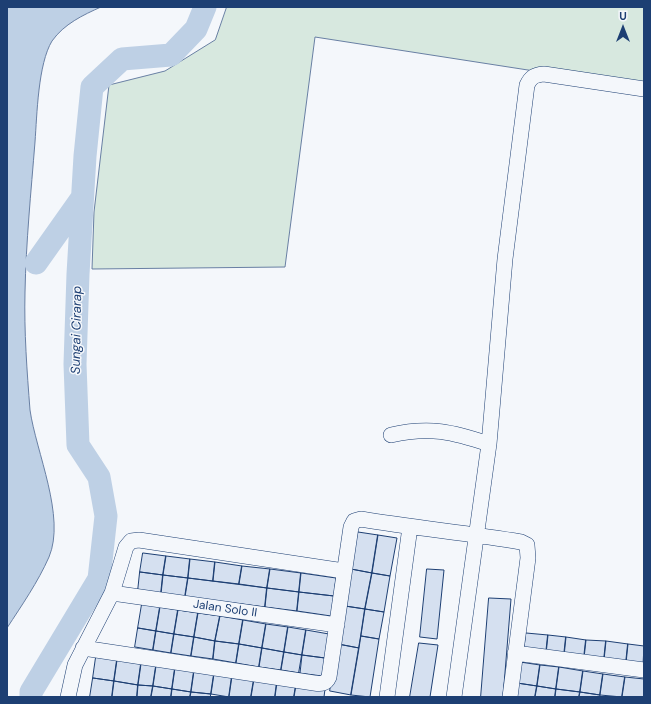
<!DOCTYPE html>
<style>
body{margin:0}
#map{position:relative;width:651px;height:704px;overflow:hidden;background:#f4f7fb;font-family:"DM Sans",sans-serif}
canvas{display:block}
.frame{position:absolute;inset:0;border:8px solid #1d3f73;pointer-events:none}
.north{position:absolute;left:603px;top:8px;width:40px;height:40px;-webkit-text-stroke:3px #f4f7fb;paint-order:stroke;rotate:0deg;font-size:11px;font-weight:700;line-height:16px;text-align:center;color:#1d3f73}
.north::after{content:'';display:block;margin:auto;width:14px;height:18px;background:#1d3f73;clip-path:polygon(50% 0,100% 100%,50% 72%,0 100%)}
</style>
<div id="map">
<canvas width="651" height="704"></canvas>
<div class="frame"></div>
<div class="north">U</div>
</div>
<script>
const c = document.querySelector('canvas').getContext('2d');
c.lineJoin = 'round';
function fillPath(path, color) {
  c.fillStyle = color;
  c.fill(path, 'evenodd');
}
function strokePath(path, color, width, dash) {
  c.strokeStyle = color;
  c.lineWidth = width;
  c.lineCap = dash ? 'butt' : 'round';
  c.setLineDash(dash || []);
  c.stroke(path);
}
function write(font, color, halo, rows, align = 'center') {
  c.font = font + ' "DM Sans",sans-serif';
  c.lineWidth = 3;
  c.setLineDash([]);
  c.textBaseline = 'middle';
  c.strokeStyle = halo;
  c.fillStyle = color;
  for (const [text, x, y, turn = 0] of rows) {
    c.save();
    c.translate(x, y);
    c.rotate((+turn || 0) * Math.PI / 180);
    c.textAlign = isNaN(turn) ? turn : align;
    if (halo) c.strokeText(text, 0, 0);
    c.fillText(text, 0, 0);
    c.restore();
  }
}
const green = new Path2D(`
 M227,7h417v81l-329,-51 -30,230 -193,2 2,-57 15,-127 56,-14 50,-31z`);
const water = new Path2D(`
 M7,7h94c-18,8 -37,17 -49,34 -14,23 -15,74 -17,101 -4,50 -9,100 -10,150 -1,40 2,79 5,118 6,42 36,107 19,147 -11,25 -27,48 -42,71z`);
const river = new Path2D(`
 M36,263l46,-65
 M31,697v-5l68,-113 7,-63 -7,-39 -21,-32 -3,-81 3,-90 7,-118 7,-69 30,-28 49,-4 25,-26 9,-22`);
const building = new Path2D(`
 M358,532l20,3 -6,38 -21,-4z
 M378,535l19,3 -7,38 -18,-3z
 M143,553l23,3 -3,19 -23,-3z
 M166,556l24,3 -2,19 -25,-3z
 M190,559l25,3 -2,19 -25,-3z
 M215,562l27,4 -3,18 -26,-3z
 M242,566l28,3 -3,19 -28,-4z
 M270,569l31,4 -2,19 -32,-4z
 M351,569l21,4 -7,36 -20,-3z
 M427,569l17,1 -7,69 -17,-2z
 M140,572l23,3 -2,19 -23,-3z
 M301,573l35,5 -2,18 -35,-4z
 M372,573l18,3 -6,36 -19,-3z
 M163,575l25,3 -3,19 -24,-3z
 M188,578l79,10 -2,19 -80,-10z
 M267,588l32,4 -2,19 -32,-4z
 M299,592l35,4 -3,20 -34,-5z
 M489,598l22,1 -8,98h-22z
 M142,604l18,3 -4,24 -18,-3z
 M345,606l20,3 -6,39 -21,-4z
 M160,607l18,3 -4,24 -18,-3z
 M365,609l19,3 -5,27 -18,-3z
 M178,610l20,3 -4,24 -20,-3z
 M198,613l22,3 -5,25 -21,-4z
 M220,616l23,4 -4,24 -24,-3z
 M243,620l23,4 -4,24 -23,-4z
 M266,624l22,3 -4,25 -22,-4z
 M288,627l18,3 -4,25 -18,-3z
 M138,628l18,3 -3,19 -18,-3z
 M306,630l23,4 -4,24 -23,-3z
 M156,631l18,3 -3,19 -18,-3z
 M526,633l22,2 -2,19 -22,-2z
 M174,634l20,3 -3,19 -20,-3z
 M548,635l18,2 -2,19 -18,-2z
 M361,636l18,3 -9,58 -19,-2z
 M194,637l21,4 -2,18 -22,-3z
 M566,637l20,3 -2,18 -20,-2z
 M586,640l20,1 -2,19 -20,-2z
 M215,641l24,3 -3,19 -23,-4z
 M606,641l22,3 -2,19 -22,-3z
 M419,643l19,2 -8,52h-20z
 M239,644l23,4 -3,19 -23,-4z
 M338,644l21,4 -8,47 -21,-4z
 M628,644l16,2 -1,19 -17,-2z
 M262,648l22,4 -3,18 -22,-3z
 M284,652l18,3 -2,18 -19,-3z
 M302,655l23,3 -3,18 -23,-3z
 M96,657l21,3 -3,21 -21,-3z
 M117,660l24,4 -3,21 -24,-4z
 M520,662l20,3 -3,21 -20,-3z
 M141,664l15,2 -3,20 -15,-1z
 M540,665l19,2 -3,22 -19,-3z
 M156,666l19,2 -3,21 -19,-3z
 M559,667l24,4 -3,21 -24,-3z
 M175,668l19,3 -3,21 -19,-3z
 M194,671l20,3 -3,20 -20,-2z
 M583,671l20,3 -3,21 -20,-3z
 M214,674l18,2 -3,21 -18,-3z
 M603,674l22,3 -3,20 -22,-2z
 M232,676l22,3 -3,18h-22z
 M625,677l19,2v18h-22z
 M93,678l21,3 -2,16h-22z
 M254,679l23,3 -2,15h-24z
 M114,681l24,4 -1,12h-25z
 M277,682l19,3 -2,12h-19z
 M517,683l20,3 -2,11h-20z
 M138,685l15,1 -2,11h-14z
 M296,685l29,4 -1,8h-30z
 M153,686l19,3 -1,8h-20z
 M537,686l19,3 -1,8h-20z
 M172,689l19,3 -1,5h-19z
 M556,689l24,3 -1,5h-24z
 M191,692l20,2 -1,3h-20z
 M580,692l20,3v2h-21z`);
const minor = new Path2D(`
 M391,435c39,-9 62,-3 98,9
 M112,593l225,32
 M83,648l231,35c7,1 12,1 15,-6l22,-150 3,-6 7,-2c53,9 107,14 160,23l6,3 1,13 -18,139
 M515,653l129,17
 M68,697l7,-32 37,-72 14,-46 5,-6 8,-1 205,31
 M387,697l23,-170
 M454,697l35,-253 16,-185 22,-174c4,-8 7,-10 17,-11l100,15`);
const streetNames = [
 ["Jalan Solo II",225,609,8]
];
const waterNames = [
 ["Sungai Cirarap",77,330,-89]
];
fillPath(green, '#d7e8df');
strokePath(green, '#687fa3', 1);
fillPath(water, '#bed0e5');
strokePath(water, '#687fa3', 1);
strokePath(river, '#bed0e5', 23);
fillPath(building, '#d5e0f0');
strokePath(building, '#1d3f73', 1);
strokePath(minor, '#1d3f73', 16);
strokePath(minor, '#f4f7fb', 15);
write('12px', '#1d3f73', '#f4f7fb', streetNames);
write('italic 13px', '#1d3f73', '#f4f7fb', waterNames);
</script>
